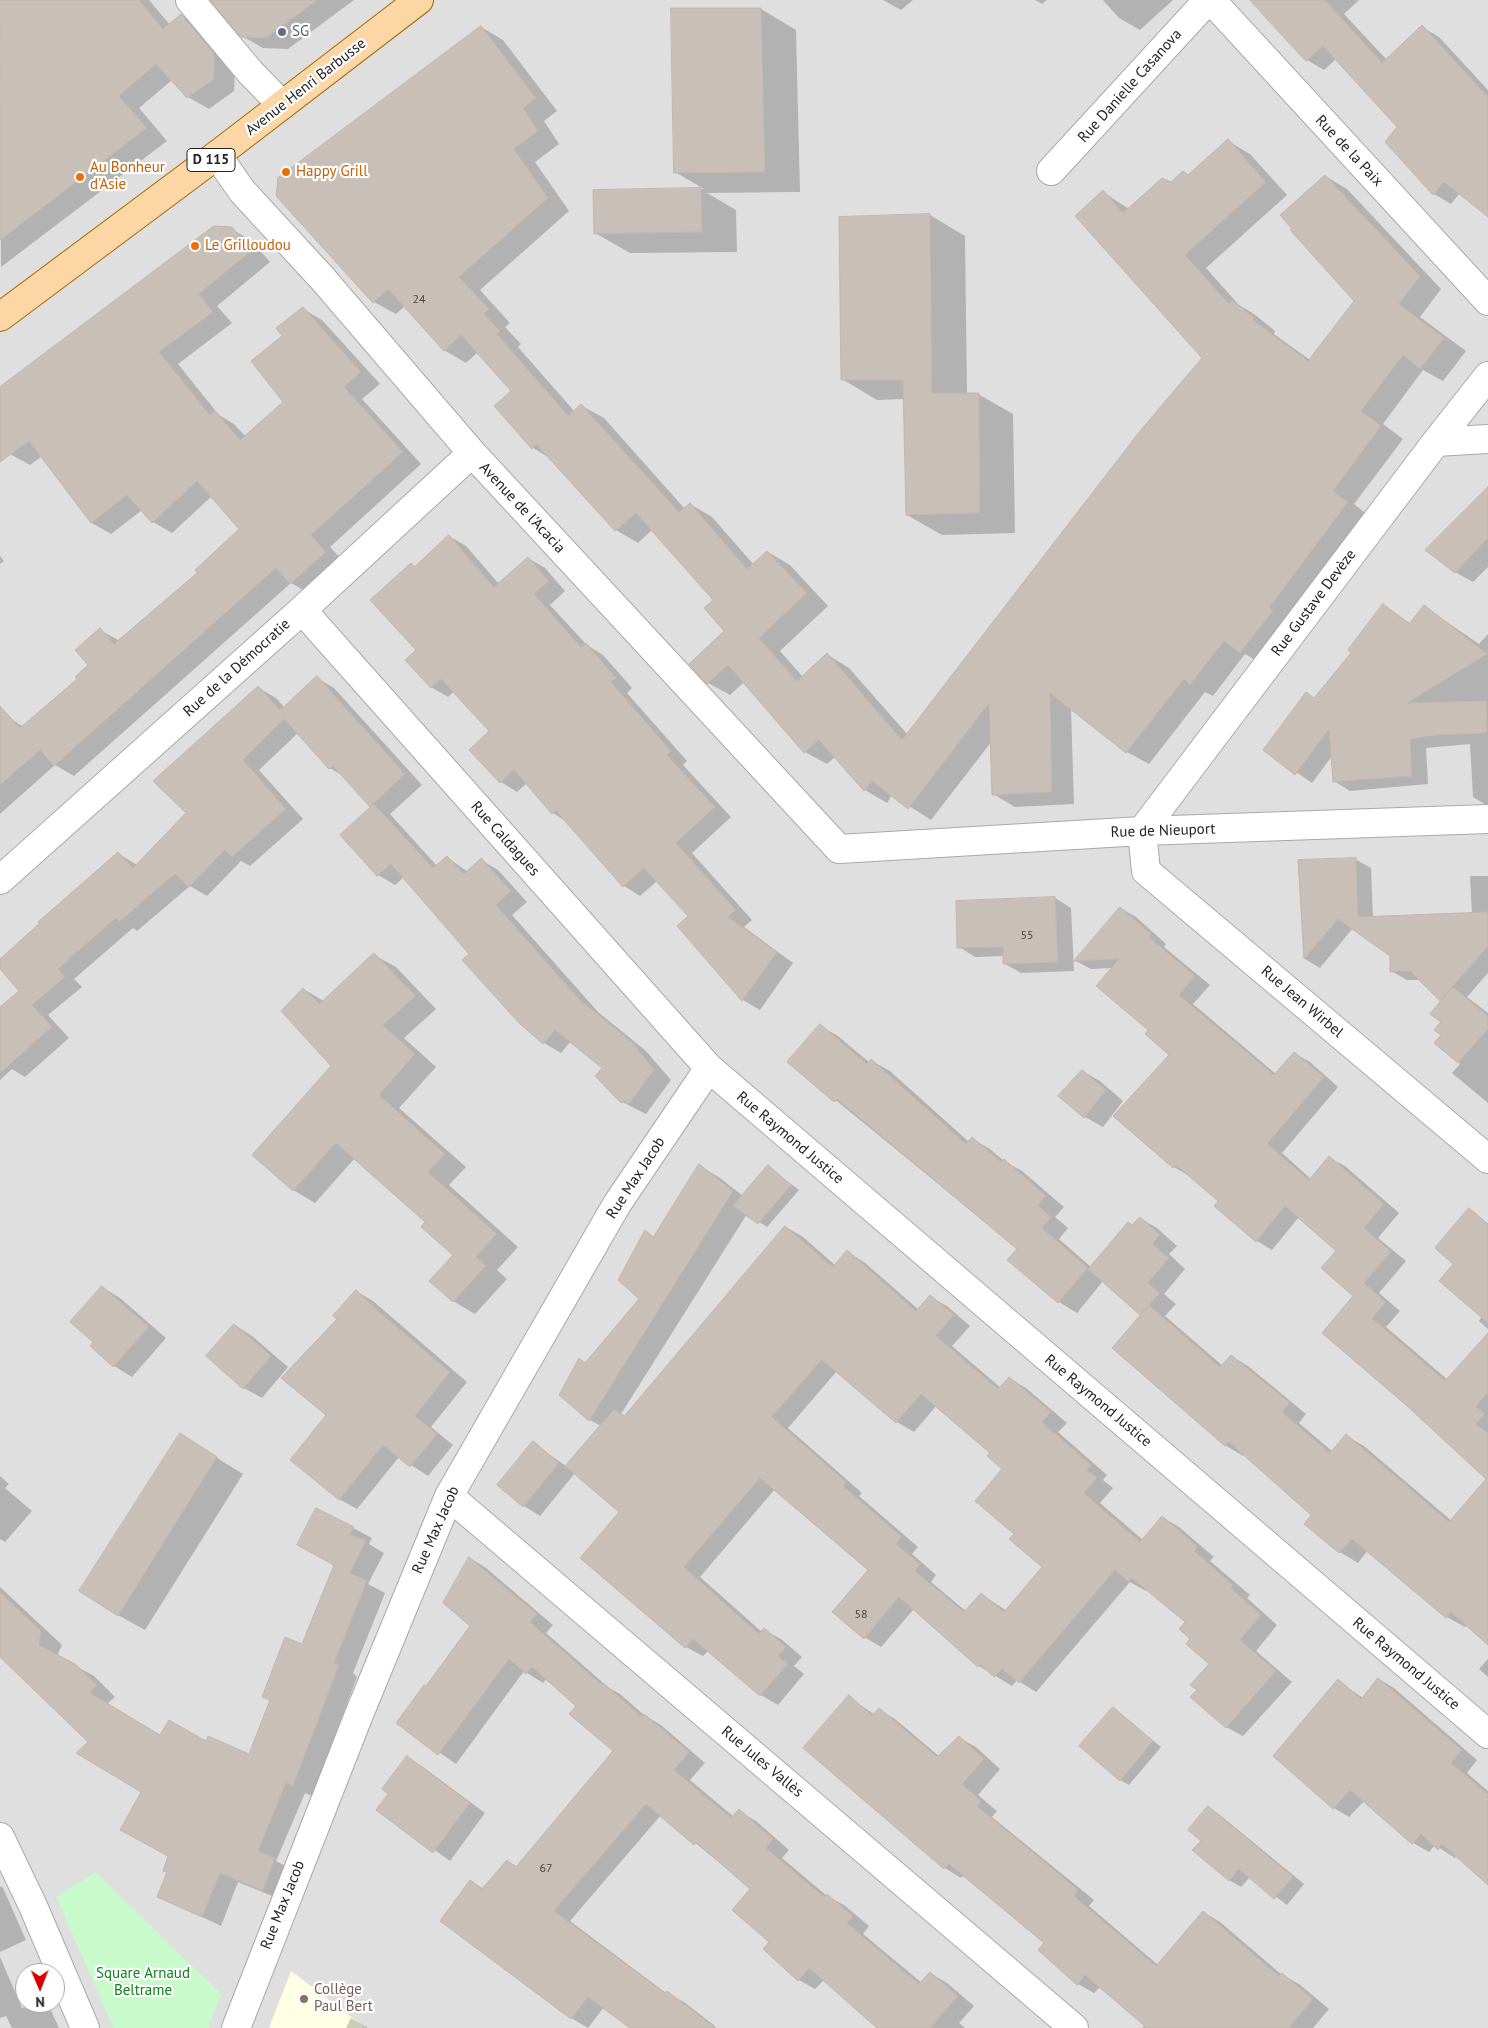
<!DOCTYPE html>
<meta charset="utf-8">
<style>
body{margin:0}
#map{position:relative;width:1488px;height:2028px;overflow:hidden;background:#f2efe9;font-family:"PT Sans",sans-serif}
canvas{display:block}
.north{position:absolute;left:15px;top:1963px;width:50px;height:50px;box-sizing:border-box;background:#fff;border:1px solid #a7a7a7;border-radius:50%;rotate:179deg;font-size:14px;font-weight:700;line-height:20px;text-align:center;color:#222}
.north::after{content:'';display:block;margin:auto;width:18px;height:22px;background:#d40000;clip-path:polygon(50% 0,100% 100%,50% 72%,0 100%)}
</style>
<div id="map">
<canvas width="1488" height="2028"></canvas>
<div class="north">N</div>
</div>
<script>
const c = document.querySelector('canvas').getContext('2d');
c.lineJoin = 'round';
function fillPath(path, color) {
  c.fillStyle = color;
  c.fill(path, 'evenodd');
}
function strokePath(path, color, width, dash) {
  c.strokeStyle = color;
  c.lineWidth = width;
  c.lineCap = dash ? 'butt' : 'round';
  c.setLineDash(dash || []);
  c.stroke(path);
}
function write(font, color, halo, rows, align = 'center') {
  c.font = font + ' "PT Sans",sans-serif';
  c.lineWidth = 4.5;
  c.setLineDash([]);
  c.textBaseline = 'middle';
  c.strokeStyle = halo;
  c.fillStyle = color;
  for (const [text, x, y, turn = 0] of rows) {
    c.save();
    c.translate(x, y);
    c.rotate((+turn || 0) * Math.PI / 180);
    c.textAlign = isNaN(turn) ? turn : align;
    if (halo) c.strokeText(text, 0, 0);
    c.fillText(text, 0, 0);
    c.restore();
  }
}
const residential = new Path2D(`
 M0,0h1488v2028h-1488zM25,1973h30v30h-30z`);
const education = new Path2D(`
 M291,1971l75,57h-97z`);
const park = new Path2D(`
 M95,1872l126,122 -13,34h-94l-58,-131z`);
const shadow = new Path2D(`
 M0,0h149l21,25 12,-9 21,12 32,38 -1,25 -25,18 -21,-12 -16,-17 -33,28 28,33 -166,126z
 M212,0h142l-66,49 -25,-1 -21,-12z
 M883,0h30l-12,10z
 M1035,0h12l-5,4z
 M1103,0h70l-33,30 -21,-12z
 M1255,0h104l-15,14 43,46 35,-33 17,10 49,53v125l-28,-22 -9,11 -17,-10 -47,-52 12,-15 -63,-68 -12,11 -17,-10 -54,-58z
 M761,9l35,21 4,162 -93,1 29,17 1,42 -107,1 -35,-20 -1,-42 110,-2 -29,-17z
 M481,27l22,13 54,71 -13,10 15,23 -24,18 34,49 -89,79 30,33 -5,4 16,17 -3,3 57,65 7,-6 22,12 81,91 5,-5 22,13 42,48 14,-13 22,13 38,41 -48,45 23,26 25,-22 21,13 59,67 296,-377 -101,-166 26,17 42,-26 13,-11 6,4 38,-35 22,13 37,41 -81,73 33,37 15,9 21,17 -1,3 36,26 45,-59 -30,-125 22,13 94,100 -21,28 46,34 -23,30 -20,-11 -40,54 20,15 -49,65 15,12 -107,148 -17,-10 -32,42 -8,-4 -56,72 -22,-12 -56,-44 3,96 -59,3 -22,-13 -1,-53 -61,79 -39,-25 -5,8 -22,-13 -30,-33 -8,7 -22,-12 -61,-70 -14,13 -22,-12 18,-52 -11,-31 -63,-70 -14,13 -22,-13 -66,-72 -17,-10 -21,-57 -34,-39 -12,11 -22,-13 -39,-44 -9,8 -22,-12z
 M930,215l35,21 2,158h11l35,20 2,119 -73,2 -35,-20 -2,-116 -28,1 -35,-21z
 M231,229l20,11 19,22 -53,44 15,17 -54,41 41,51 15,9 12,13 39,-35 -1,-66 19,-27 19,11 58,64 -18,15 59,65 -91,83 15,16 -35,31 -19,-11 -217,193 -19,-11 -55,49v-86l11,-9 13,8 54,-48 12,-14 10,-35 20,11 79,-68 42,-44 -29,-33 -40,37 -19,-11 -11,-12 -31,24 -19,-11 -50,-67 -12,9 -20,-11 -10,-14v-52z
 M1488,506v61l-15,15 -18,-10z
 M449,536l17,10 33,38 29,-26 17,10 20,23 -15,14 37,40 16,10 29,33 -5,5 60,68 -4,4 48,52 -39,36 60,67 -8,7 49,36 -33,47 -17,-10 -64,-74 11,-10 -33,-35 -17,15 -16,-10 -57,-64 -14,-9 -26,-30 -10,9 -16,-10 -10,-51 -37,-40 -6,6 -17,-10 -14,-37 -6,-86 4,3z
 M0,556l4,5 -4,3z
 M1384,605l27,19 14,-17 54,37 9,-10v172l-15,-9 -3,-53 -44,4 2,36 -78,7 -16,-10 -2,-25 -20,27 -48,-33 51,-51 38,-46z
 M317,678l17,10 88,97 -32,29 47,52 10,-9 21,15 13,-12 17,10 29,32 -15,13 86,97 48,39 25,29 -25,34 -24,-12 -18,-34 -33,-27 -10,12 -17,-10 -73,-89 -67,-77 -9,8 -17,-10 -6,-68 -29,-31 -13,-8 -32,-35 -39,37 44,49 -53,47 -9,-5 -34,35 -17,-10 -53,45 -4,-3 -59,51 8,8 -34,28 21,23 -44,39 -13,-8 -12,11v-71l21,-18 -21,-23v-7l119,-107 18,11 51,-52 71,-125 17,10 8,9z
 M1355,859l16,9 2,49 99,-3 -2,-38h18v97l-21,24 21,16v90l-36,-30 8,-9 -24,-21 6,-9 1,-34 -22,-20h-14l-16,-9v-15l-38,-28 -33,40 -15,-9 -5,-98z
 M1055,898l16,10 3,63 -53,2 -16,-9v-8l-30,1 -16,-10z
 M1120,908l16,9 30,27 -2,3 46,38 -17,19 83,70 18,-21 16,9 28,25 -56,66 29,26 18,-21 16,8 54,47 -21,25 28,23 -27,32 21,18 -14,16 62,53 40,-46v145l-133,-184 -17,-44 -39,-34 -27,33 -15,-9 -41,-36 4,-4 -31,-25 -15,-9 -59,-51 56,-61 -21,-25 -37,-62 -22,1 -15,-8z
 M374,955l22,12 40,42 -32,29 32,29 -37,41 67,59 -17,18 69,62 -21,23 10,9 -32,35 -22,-13 2,-46 -28,-33 -72,-64 -40,45 -22,-13 39,-124 -29,-77 21,12z
 M820,1026l18,10 32,27 2,-2 18,10 79,71 3,-3 18,10 14,12 18,10 42,36 -9,10 13,11 -9,11 32,28 49,-49 17,10 20,18 -8,8 16,15 -21,25 12,10 -11,12 58,50 8,-10 17,10 58,48 -7,9 34,29 13,-16 18,10 110,94 14,15v88l-21,-19 -2,3 -18,-10 -79,-67 -10,13 -18,-11 -34,-29 7,-8 -69,-61 -1,2 -18,-11 -83,-130 -39,-34 -26,32 -18,-11 -41,-53 -229,-187z
 M1082,1071l18,10 23,20 -20,26 -18,-10z
 M700,1166l20,12 23,18 25,-29 31,23 -32,37 -20,-13 -126,200 4,3 161,-190 17,10 32,28 12,-13 17,10 55,48 11,-13 17,9 23,20 -18,20 49,42 8,-10 17,10 41,35 -9,9 49,43 -4,5 10,8 -13,15 43,37 19,-23 17,10 35,30 -4,4 40,34 -3,3 30,27 -21,26 36,31 -49,54 -17,-9 -27,-37 12,-26 -19,-25 -6,-17 -39,-33 -1,2 -16,-9 -94,110 -19,-12 -5,6 -33,-20 -65,-57 -33,38 -17,-10 6,-67 -95,-81 -75,88 62,55 2,-2 17,9 21,18 -8,9 10,8 -26,31 -17,-10 -53,-44 -5,5 -17,-9 -65,-135 -46,-39 -35,43 -16,-10 -25,-21 34,-42 33,23 35,-40 -11,-6 -4,-56 55,-66 5,-66 8,5zM837,1371l60,51 17,10 23,-27 55,47 12,16 11,66 29,33 -37,44 -26,-17 -14,18 -36,-30 5,-7 -24,-21 6,-7 -59,-51 3,-3 -74,-65z
 M1488,1241v88l-9,-8 3,-5z
 M102,1287l18,11 46,40 -34,39 -18,-11 -23,-20 4,-4z
 M356,1291l17,10 94,81 -36,45 22,18 -25,31 -29,-19 -42,52 -18,-10 -11,-84 11,-96z
 M235,1325l17,11 36,31 -26,31 -18,-10 -37,-32z
 M180,1435l63,39 -98,156 -27,-15z
 M0,1476l9,8 -4,4 27,23 -27,31 -5,-3z
 M353,1528l19,10 -3,6 15,9 -16,31 17,9 -32,80 4,4 -45,119 -7,-3 -29,68 17,9 -11,30 -44,-18 -17,44 -63,-30 10,-24 2,-16 -27,-65 -143,-136v-68l62,58 -5,11 37,20 21,21 -8,7 54,33 45,6 44,13 21,-55 -7,-4 39,-52 32,-80 -18,-9z
 M470,1558l16,10 67,57 -7,8 63,55 11,6 24,21 17,10 44,38 -15,17 44,37 5,-6 17,10 33,29 -7,8 45,38 17,9 25,21 -6,8 59,49 8,-10 17,10 27,23 -15,17 6,5h-86l-55,-48 -9,9 -16,-9 -28,-39 -19,-52 -91,-74 -91,106 96,72 18,9 31,24 -2,2h-81l-28,-21 -16,21 -17,-10 -100,-137 13,8 23,-28 11,6 96,-116 -37,-45 -30,-28 -4,5 -19,-12 -68,93 -59,-41 30,-35 45,-62z
 M1488,1659v18l-9,-8z
 M1379,1679l15,9 83,72 -10,13 21,18v92l-31,-28 -2,3 -20,-13 -6,7 -16,-9 -49,-42 -15,16 -15,-9 -59,-52 63,-75 25,17z
 M849,1697l26,18 4,-5 16,9 45,38 19,-19 17,9 24,22 -22,26 19,16 -5,6 102,83 -5,6 69,59 45,-53 17,10 62,53 17,9 30,25 -16,19h-171l3,-3 -45,-38 -6,6 -16,-9 -32,-41 -82,-68 -3,3 -16,-10 -140,-120z
 M1113,1708l48,39 -32,38 -9,-5z
 M407,1757l16,10 62,46 -35,48 -73,-52 13,-16z
 M1208,1808l12,7 84,69 -17,21 -37,-28 -9,10 -12,-7 -27,-39z
 M0,1886l3,2 23,52 -26,12z
 M0,1957l22,51 13,-5h9l5,3 10,22h-47l-6,-12 -6,2z
 M351,2018l17,10h-22z`);
const building = new Path2D(`
 M0,0h139l24,29 18,-15 33,39v26l-27,19 -31,-34 -37,32 28,32 -147,112z
 M210,0h107l-51,38 -25,-1z
 M1250,0h75l57,63 40,-38 66,72v120l-44,-35 -11,13 -48,-53 12,-15 -74,-81 -17,15z
 M671,8h90l4,164 -91,1z
 M481,26l55,72 -13,10 15,23 -24,18 34,49 -89,79 30,32 -5,5 16,17 -3,3 71,82 13,-12 98,108 11,-9 57,66 20,-18 40,42 -48,45 38,43 30,-28 75,87 238,-309 62,-73 -127,-142 28,-26 20,23 39,-35 9,4 12,-11 5,4 40,-36 38,43 -81,73 44,49 3,-4 22,18 -1,2 55,41 46,-60 -64,-71 2,-1 -12,-14 45,-40 95,101 -21,28 45,34 -24,31 -17,-14 -42,56 20,15 -48,65 15,11 -79,106 4,3 -33,42 -16,-12 -34,44 -6,-6 -58,74 -76,-60 2,99 -60,3 -3,-92 -81,106 -36,-28 -8,10 -45,-51 -15,13 -76,-88 -21,19 -18,-20 35,-33 -20,-23 9,-8 -77,-87 -21,18 -79,-87 -4,5 -38,-43 17,-15 -50,-56 -17,16 -56,-62 -15,14 -97,-107 2,-18z
 M701,188l1,44 -108,2 -1,-44z
 M930,214l2,179h47l1,120 -74,2 -3,-135h-62l-2,-163z
 M214,226l18,1 19,24 -52,43 14,18 -54,40 51,63 5,-4 25,29 43,-38 -32,-41 31,-25 -6,-8 27,-21 58,65 -17,15 59,65 -92,83 15,17 -36,32 -14,-16 -222,198 -14,-16 -40,35v-79l20,22 57,-49 -2,-2 13,-12 -13,-15 25,-22 14,16 83,-71 -2,-3 44,-41 -42,-48 -45,42 -25,-28 -36,28 -62,-82 -29,21v-75z
 M1488,487v51l-33,35 -30,-23z
 M449,535l45,52 34,-30 21,24 -15,13 47,53 5,-4 30,35 -5,4 60,69 -4,4 48,52 -39,36 60,67 -8,7 49,35 -35,49 -65,-75 11,-10 -44,-48 -21,19 -67,-76 -4,3 -38,-44 -14,13 -31,-33 20,-19 -48,-52 -10,9 -26,-28 11,-10 -46,-50 41,-37 3,4z
 M1383,604l26,20 15,-19 63,49 -80,49 79,-2 1,32 -49,2 -28,4 2,37 -79,6 -4,-53 -34,46 -32,-25 43,-58 8,6 37,-45 -3,-3z
 M317,676l88,98 -35,33 -37,-41 -4,3 -45,-50 -41,41 43,49 -54,48 -7,-7 -36,37 -14,-13 -56,48 -3,-4 -58,51 7,8 -33,28 20,22 -52,46v-66l19,-16 -19,-22v-10l40,-36 -2,-1 80,-70 15,16 53,-55 -33,-32 72,-65 33,-30 22,24z
 M374,804l59,64 14,-12 17,18 17,-16 30,33 -15,14 84,95 53,43 21,27 -26,35 -4,-4 -3,2 -26,-27 7,-8 -47,-38 -12,14 -24,-21 -57,-63 7,-6 -78,-90 -14,12 -37,-41z
 M1356,858l2,59 130,-5v34l-48,55 -30,-30 -20,1v-16l-52,-37 -34,40 -6,-99z
 M1055,897l3,65 -55,2v-17l-46,1 -1,-47z
 M1120,907l31,27 -2,3 46,39 -16,19 95,80 20,-23 30,25 -57,67 42,36 20,-24 55,48 -20,24 27,24 -27,31 22,19 -14,16 73,63 43,-48v59l-12,14 9,8 -9,10 12,9v212l-37,-33 -5,6 -94,-79 -13,14 -35,-29 7,-9 -82,-73 -4,4 -113,-98 37,-43 71,62 11,-12 59,48 -8,9 48,41 16,-19 103,88 37,-43 -80,-74 -84,-72 31,-37 -32,-28 15,-17 -51,-45 -29,36 -42,-36 4,-5 -42,-36 -3,3 -60,-52 56,-61 -24,-21 3,-4 -52,-44 23,-27 -45,2z
 M374,953l42,43 -33,29 32,29 -36,41 66,59 -17,18 69,62 -21,23 10,9 -33,36 -24,-21 24,-26 -32,-28 4,-5 -89,-79 -43,48 -41,-36 79,-89 -50,-55 22,-23 16,16z
 M1453,987l35,29v13l-30,34 -24,-20 7,-8 -7,-5 7,-8 -11,-8z
 M820,1024l47,40 4,-5 95,85 6,-7 29,25 3,-3 42,37 -8,9 13,12 -9,11 46,40 -30,35 -51,-43 10,-11 -180,-150 -3,3 -47,-40z
 M1082,1070l24,20 -22,28 -26,-22z
 M699,1164l34,27 -144,230 -30,-26 20,-37 6,5 54,-64 -21,-19 27,-50 8,7z
 M768,1165l23,20 -33,39 -25,-18z
 M1469,1208l19,16v99l-49,-42 14,-17 -18,-16z
 M1140,1217l20,18 -8,9 17,14 -21,25 12,10 -20,22 -52,-46 40,-47 4,3z
 M785,1226l48,41 14,-17 69,61 14,-16 24,20 -18,21 62,53 11,-12 42,35 -9,10 49,43 -4,5 10,8 -13,15 56,49 22,-26 36,31 -4,4 39,34 -2,3 30,27 -21,25 36,31 -50,57 -36,-31 7,-7 -7,-5 19,-21 -23,-20 4,-5 -11,-10 6,-7 -53,-44 -3,4 -14,-12 -96,113 -17,-14 -8,8 -14,-13 -2,3 -79,-70 -35,42 -32,-27 36,-42 -108,-92 -76,89 75,67 5,-6 22,19 -8,9 10,8 -28,32 -67,-57 -8,9 -105,-90 39,-46 -54,-46 49,-57 10,7zM822,1360l74,63 25,-29 69,59 -3,3 15,13 -27,32 39,33 -5,5 33,28 -38,45 -23,-19 -17,19 -49,-41 5,-7 -24,-20 6,-7 -59,-51 3,-4 -74,-65z
 M102,1286l47,41 -36,40 -23,-21 3,-4 -23,-20z
 M356,1290l22,21 72,61 -35,44 22,18 -27,33 -27,-22 -44,55 -49,-40 36,-45 -45,-37 56,-59 -4,-3z
 M234,1324l37,32 -28,33 -37,-33z
 M180,1433l37,24 -99,159 -39,-25z
 M533,1441l26,22 -36,44 -26,-22z
 M316,1508l38,19 -4,7 16,7 -16,32 17,8 -33,82 5,2 -46,121 -7,-3 -28,68 17,7 -12,33 -43,-18 -18,44 -45,-20 10,-25 -4,-1 5,-15 -48,-26 21,-38 -65,-39 12,-11 -88,-85v-65l41,39 -2,14 36,19 22,21 -7,8 70,42 9,-15 37,21 2,-5 41,18 21,-54 -8,-3 23,-60 17,7 32,-79 -37,-20z
 M469,1557l68,57 -7,8 72,63 1,-2 39,34 2,-3 45,38 -15,18 57,48 8,-9 34,30 -7,9 58,49 3,-3 26,22 -6,7 72,61 11,-12 28,24 -28,32h-53l-68,-60 -11,13 -35,-32 6,-7 -37,-32 18,-21 -54,-47 -2,3 -48,-41 -92,107 111,82 2,-2 49,37h-86l-42,-31 -17,22 -131,-98 30,-41 12,9 25,-29 9,7 97,-116 -44,-37 7,-8 -44,-39 -6,7 -17,-15 -71,96 -42,-32 28,-38 2,1 44,-60 -27,-23z
 M1378,1678l84,72 -11,13 37,31v91l-46,-41 -4,6 -17,-16 -9,10 -62,-54 -17,19 -60,-53 65,-77 23,20z
 M849,1695l23,21 7,-8 58,49 22,-21 25,23 -22,25 19,17 -4,5 101,84 -4,6 82,70 47,-55 76,65 3,-3 31,26 -24,29h-142l-62,-53 -8,10 -39,-35 6,-7 -95,-79 -5,5 -141,-121z
 M1113,1707l40,34 -33,40 -41,-35z
 M407,1756l63,47 -37,50 -57,-43 12,-16 -6,-5z
 M1208,1806l85,71 -19,22 -35,-30 -10,12 -37,-31 9,-9 -13,-11z`);
const minor = new Path2D(`
 M190,0l60,72 32,33
 M1211,0l277,301
 M217,155l25,36 80,87 150,175 367,396 303,-18 346,-12
 M1051,171l157,-171
 M1436,442l52,-3
 M302,610l407,458 779,666
 M1142,831l294,-389 52,-66
 M1142,831l4,40 342,288
 M0,880l302,-270 170,-157
 M449,1496l625,532
 M0,1837l33,69 52,122
 M236,2028l122,-311 91,-221 168,-292 92,-136`);
const major = new Path2D(`
 M0,317l217,-162 202,-155`);
const markers = [
 [282,32,5,"#5c6f8a"],
 [286,172,5,"#e8710a"],
 [80,177,5,"#e8710a"],
 [195,246,5,"#e8710a"],
 [304,1999,5,"#8d6e63"]
];
const numberNames = [
 ["24",419,300],
 ["55",1027,936],
 ["58",861,1615],
 ["67",546,1869]
];
const shields = [
 [211,160,48]
];
const shieldNames = [
 ["D 115",211,160]
];
const serviceNames = [
 ["SG",292,32]
];
const streetNames = [
 ["Rue Danielle Casanova",1130,86,-48],
 ["Avenue Henri Barbusse",306,87,-38],
 ["Rue de la Paix",1349,151,47],
 ["Avenue de l'Acacia",522,508,47],
 ["Rue Gustave Devèze",1314,603,-53],
 ["Rue de la Démocratie",237,668,-42],
 ["Rue de Nieuport",1163,831,-2],
 ["Rue Caldagues",505,839,48],
 ["Rue Jean Wirbel",1302,1002,40],
 ["Rue Raymond Justice",790,1138,40],
 ["Rue Max Jacob",636,1178,-57],
 ["Rue Raymond Justice",1098,1401,40],
 ["Rue Max Jacob",436,1530,-66],
 ["Rue Raymond Justice",1406,1664,40],
 ["Rue Jules Vallès",762,1762,40],
 ["Rue Max Jacob",283,1905,-68]
];
const foodNames = [
 ["Au Bonheur",90,168],
 ["d'Asie",90,185],
 ["Happy Grill",296,172],
 ["Le Grilloudou",205,246]
];
const parkNames = [
 ["Square Arnaud",143,1974],
 ["Beltrame",143,1991]
];
const educationNames = [
 ["Collège",314,1990],
 ["Paul Bert",314,2007]
];
fillPath(residential, '#e0dfdf');
fillPath(education, '#ffffe5');
fillPath(park, '#c8facc');
fillPath(shadow, '#0003');
fillPath(building, '#c7bfb8');
strokePath(building, '#c4b6ab', 1);
strokePath(minor, '#a9a9a9', 30);
strokePath(major, '#a06b00', 30);
strokePath(minor, '#fff', 28);
strokePath(major, '#fcd6a4', 28);
for (const [x, y, r, color] of markers) {
  const dot = new Path2D();
  dot.arc(x, y, r, 0, 2 * Math.PI);
  c.fillStyle = color;
  c.fill(dot);
  strokePath(dot, '#fff', 2);
}
write('12px', '#4b4948', null, numberNames);
for (const [x, y, w] of shields) {
  const box = new Path2D();
  box.roundRect(x - w / 2, y - 11.5, w, 23, 4);
  c.fillStyle = '#fff';
  c.fill(box);
  strokePath(box, '#222', 1);
}
write('bold 14px', '#222', null, shieldNames);
write('15px', '#4e5e75', '#fff', serviceNames, 'left');
write('15px', '#222', '#fff', streetNames);
write('15px', '#c56008', '#fff', foodNames, 'left');
write('15px', '#0c8416', '#fff', parkNames);
write('15px', '#785e54', '#fff', educationNames, 'left');
</script>
